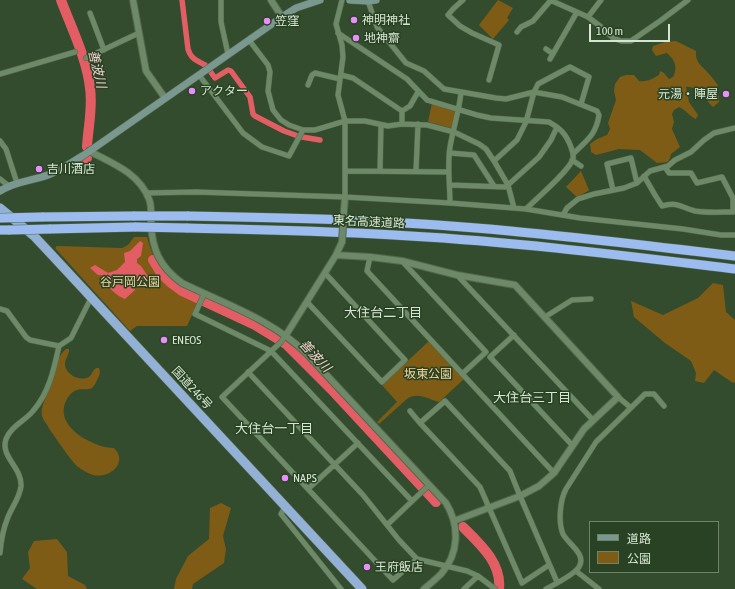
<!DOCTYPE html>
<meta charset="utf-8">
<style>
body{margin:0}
#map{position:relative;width:735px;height:589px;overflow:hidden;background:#334c2e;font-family:"Asap Condensed","Noto Sans JP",sans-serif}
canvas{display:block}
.legend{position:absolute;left:589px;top:521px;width:130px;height:52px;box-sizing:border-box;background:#284223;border:1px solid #6e8469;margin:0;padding:5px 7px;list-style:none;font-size:12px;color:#d7e6d3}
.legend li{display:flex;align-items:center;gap:8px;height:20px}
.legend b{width:20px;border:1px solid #6e8469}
.scale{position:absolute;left:589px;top:24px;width:81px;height:18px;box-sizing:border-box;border:2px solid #d7e6d3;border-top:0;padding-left:5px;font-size:12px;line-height:14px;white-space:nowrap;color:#d7e6d3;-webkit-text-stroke:3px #284223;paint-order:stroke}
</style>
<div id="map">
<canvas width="735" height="589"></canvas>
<ul class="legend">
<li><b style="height:5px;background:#7b9890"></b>道路</li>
<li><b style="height:11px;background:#7e5c15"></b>公園</li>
</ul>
<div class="scale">100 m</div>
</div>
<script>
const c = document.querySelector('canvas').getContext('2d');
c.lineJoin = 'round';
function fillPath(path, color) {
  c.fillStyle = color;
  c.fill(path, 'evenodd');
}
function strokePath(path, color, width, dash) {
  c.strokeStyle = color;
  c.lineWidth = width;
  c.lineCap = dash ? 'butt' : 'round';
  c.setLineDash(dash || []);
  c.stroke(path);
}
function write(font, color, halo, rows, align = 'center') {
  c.font = font + ' "Asap Condensed","Noto Sans JP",sans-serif';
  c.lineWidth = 3;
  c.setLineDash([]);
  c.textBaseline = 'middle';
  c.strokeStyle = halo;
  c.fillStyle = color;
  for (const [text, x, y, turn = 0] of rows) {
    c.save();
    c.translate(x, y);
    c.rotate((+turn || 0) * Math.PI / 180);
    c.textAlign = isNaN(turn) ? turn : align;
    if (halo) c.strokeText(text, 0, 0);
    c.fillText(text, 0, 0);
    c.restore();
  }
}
const green = new Path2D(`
 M498,0l15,8 -6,10 2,2 -16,19 -14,-14z
 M676,41l20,10c-1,13 7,15 14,24 3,3 5,7 8,10l-2,6 3,6v5l-6,5c-7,-6 -16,-22 -27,-20l3,15 9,13 -2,4c-7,-3 -10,-9 -17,-12l-5,3 -2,4 2,8 -2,7 8,18 -9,7c-2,10 -4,8 -14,9l-17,-13 -21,-1 -23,6 -5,-3 -1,-8 7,-5 10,-4 3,-6 -2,-6 8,-23 -2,-9 1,-7 5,-7 6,-2h8l5,6c8,1 13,-2 20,-6l1,-4 4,2 5,6 4,-2c5,-10 2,-17 -6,-24l-11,3 -4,-6 1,-4 12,-4z
 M432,103l21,6 3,4 -3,13 -2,2 -23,-6z
 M581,171l8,19 -1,1 -11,6 -11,-10z
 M134,237h13c9,35 23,44 53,60l-13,29h-50l-7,5 -75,-83 2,-2 65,2 6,-3z
 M713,283l10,2 3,27 9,8v62l-2,1 -19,-13 -10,13 -9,-2 1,-8 -5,-12 -26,-18 -31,-26 -3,-16 32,14 35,-17z
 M429,341l35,38 -25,23c-10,-3 -21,-10 -31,-4l-29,26 -2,-2 20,-20 -15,-17z
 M66,349h3c1,5 -4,9 -4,15 0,11 17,19 25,12 2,-2 3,-6 6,-8h3c2,5 0,8 -2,12 -6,16 -14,5 -24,12 -3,2 -5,5 -6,7 -10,17 4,32 18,40 10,5 18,9 29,9 15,15 -5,31 -21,27 -6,-2 -12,-6 -16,-9 -5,-4 -34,-45 -35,-50 -2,-9 5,-21 8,-29 5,-13 5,-29 16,-38z
 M221,503l10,5 -8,28 3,13 -2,14 -31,21 -1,5h-18l2,-10 12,-23 21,-17 1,-31z
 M57,539l10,13 1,24 17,9 2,4h-50l-15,-10 8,-11 -2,-16 6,-11z`);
const water = new Path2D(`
 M140,241l3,2 -2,13 -4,3v4l4,3 6,9 4,1 4,5 -3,2 -4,-5 -6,5 -2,-2 -5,2 -1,2 1,5 -10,9c-9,-3 -16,-12 -23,-19l1,-2 -1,-3h-4l-8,-7 5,-3 13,8 9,-3 8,-8 -1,-9 6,-2z`);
const canal = new Path2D(`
 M182,0l6,49c3,10 8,11 17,16
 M210,71l5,7 13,-8 3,1 19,26 3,17 2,2 29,15 14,5
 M302,137l18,3`);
const river = new Path2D(`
 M61,0c10,27 26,59 29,88 3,20 -2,39 -3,59
 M82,162l5,-4
 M153,260l8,13 9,9 12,9 73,34 31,19 47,47 103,111
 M463,527c16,16 39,36 36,62`);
const minor = new Path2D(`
 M221,0v22l7,32
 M342,0l-6,24 6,21 1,12 -5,38 7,26v76
 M463,0l-10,9 -5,6 12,11 12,7 27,12 -10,35
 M550,0l38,17 12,9 13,12 8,3h10l29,-20 28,-21
 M368,1l9,26 29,36 18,8 20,18 52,9 10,1 28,-7 5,1 23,4 35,14 2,4c-3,20 -12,25 -26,39
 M90,13l14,37
 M588,17l13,-17
 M517,32l4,-5 12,-6 18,-21
 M338,33l69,46 20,21 50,15 14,3 58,4c12,7 17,12 22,25 1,4 3,7 2,12 -4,12 -37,40 -47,50
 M249,40l19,25 2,7 -2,19 5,19 8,10 8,5 14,5h12l30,-9h20l23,5 14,-2 25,1 27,7 25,12 7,5 8,12 14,24 6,23
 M546,49l7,5
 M86,58l53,-25
 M550,59l27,-47
 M0,74l75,-22
 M199,75l44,58 19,14 27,9 14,-26
 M341,75l12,3 49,33
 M308,85l4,-10 3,-2 25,6
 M402,124v-13l8,-5 8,-14
 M0,141l6,8 11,34
 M450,153l24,2 20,31
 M572,160l9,6
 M494,161l23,-21 9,-18 8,-30 4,-8 32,-17 19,10 -8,27
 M346,171l103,1
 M380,171l1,-46
 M416,171l2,-47
 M644,176l11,19 7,11c16,-5 20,2 33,5 12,2 26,1 38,1v-14l-11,-21 -25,6 -6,-10h-22l-4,-6
 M0,179l9,7
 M450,185l55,2 3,-2 31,-28 12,-17 6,-13
 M613,190l-6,-26 24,-6 6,25
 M146,193l50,-1 149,5 105,6 76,6 54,9 103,11 38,6h14
 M450,203c0,-18 -3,-38 0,-56 3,-18 9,-36 11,-54
 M563,215l4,-7 11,-9 16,-5 30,-6 13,-5 13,-12 18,-5 7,-6 16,-8 13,-12 10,-7 21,-5
 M370,257l-3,14 187,202
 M402,261l84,91 -24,22
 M457,275l136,145
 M204,294l-9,20 76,37 141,150
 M307,302l75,80 23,-22 -80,-87
 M0,309l7,2 19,26 4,3 29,6 12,-8 20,-40
 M545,317l27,-17 19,-1
 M286,335l-5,7 -59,55 171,183 24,-21
 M514,335l-24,22 82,88
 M248,372l115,123 36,45 18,19 50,12 11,5 17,13
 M618,397l12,10
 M410,411l10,12
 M308,489l50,-46
 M285,507l-4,7 60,75
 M387,525l42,-40
 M0,553c1,-13 3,-24 8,-36 4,-10 12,-20 13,-31 1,-19 -21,-29 -15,-47 5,-13 19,-18 27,-28 16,-18 21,-42 26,-65
 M549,565l-27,18 -42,-96 -60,-64 25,-22 65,70 10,25 37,86
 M576,571l23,18
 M464,589l14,-13
 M546,589c9,-5 28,-14 33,-22 8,-13 -11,-23 -16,-33 -5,-12 -3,-34 3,-45l30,-47 49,-48h9l10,12`);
const tertiary = new Path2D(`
 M133,0l13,71 19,27
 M271,0l11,17
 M89,151c23,12 50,22 60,48 3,7 2,17 2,24 1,27 9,44 31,60 43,21 91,37 125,71l139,149c14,23 13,51 -5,71 -5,5 -11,10 -17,15
 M344,210l1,-13
 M336,255l34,2 32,4 55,14 58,10 103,112 -34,32 -30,44 -15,13 -19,10 -66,25
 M286,335l50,-80 6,-13`);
const secondary = new Path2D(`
 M350,0l18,1 8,-1
 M0,191c15,-10 32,-10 48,-16 13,-5 24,-13 36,-20l198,-138 14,-9 24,-8`);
const trunk = new Path2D(`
 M0,208l34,28 15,16 313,337`);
const motorway = new Path2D(`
 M187,216c107,2 215,4 323,15 75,7 150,16 225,25
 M42,217l93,-1
 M186,228c75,2 149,3 224,8 108,6 217,20 325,33
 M49,229l87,-2
 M0,230h10`);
const tertiaryBridge = new Path2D(`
 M342,242l2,-32`);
const motorwayBridge = new Path2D(`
 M135,216h52
 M0,218l42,-1
 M136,227l50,1
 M10,230l39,-1`);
const markers = [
 [354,20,4,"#ea8dfd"],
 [267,21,4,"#ea8dfd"],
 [356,38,4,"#ea8dfd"],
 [192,91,4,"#ea8dfd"],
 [726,94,4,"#ea8dfd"],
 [39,169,4,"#ea8dfd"],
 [164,340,4,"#ea8dfd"],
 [285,478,4,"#ea8dfd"],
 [367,567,4,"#ea8dfd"]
];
const poiNames = [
 ["神明神社",362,20],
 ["笠窪",275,21],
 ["地神齋",364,38],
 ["アクター",200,91],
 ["元湯・陣屋",718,94,"right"],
 ["吉川酒店",47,169],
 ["ENEOS",172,340],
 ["NAPS",293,478],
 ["王府飯店",375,567]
];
const streetNames = [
 ["東名高速道路",369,222,3],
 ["国道246号",192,388,47]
];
const parkNames = [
 ["谷戸岡公園",130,282],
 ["坂東公園",428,374]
];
const waterNames = [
 ["善波川",97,69,77],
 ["善波川",315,356,47]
];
const neighbourhoodNames = [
 ["大住台二丁目",383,313],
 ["大住台三丁目",532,398],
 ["大住台一丁目",274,429]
];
fillPath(green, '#7e5c15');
fillPath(water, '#e35e64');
strokePath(canal, '#e35e64', 5.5);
strokePath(river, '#e35e64', 10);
strokePath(minor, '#52684d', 6);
strokePath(tertiary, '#52684d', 8);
strokePath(secondary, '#52684d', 8);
strokePath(trunk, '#52684d', 10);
strokePath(motorway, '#52684d', 10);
strokePath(minor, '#6d8967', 5);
strokePath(tertiary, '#6d8967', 6);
strokePath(secondary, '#7b9890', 7);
strokePath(trunk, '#92b1d4', 9);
strokePath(motorway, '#9cbbef', 9);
strokePath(tertiaryBridge, '#52684d', 8, []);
strokePath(motorwayBridge, '#52684d', 10, []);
strokePath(tertiaryBridge, '#6d8967', 6);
strokePath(motorwayBridge, '#9cbbef', 9);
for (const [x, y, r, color] of markers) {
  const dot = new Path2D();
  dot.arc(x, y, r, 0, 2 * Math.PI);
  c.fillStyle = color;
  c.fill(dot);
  strokePath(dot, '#284223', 1.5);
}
write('12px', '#d7e6d3', '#284223', poiNames, 'left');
write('12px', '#d7e6d3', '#284223', streetNames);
write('12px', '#f3d29c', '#284223', parkNames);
write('italic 13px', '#f2d0ce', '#284223', waterNames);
write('13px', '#d7e6d3', '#284223', neighbourhoodNames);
</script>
